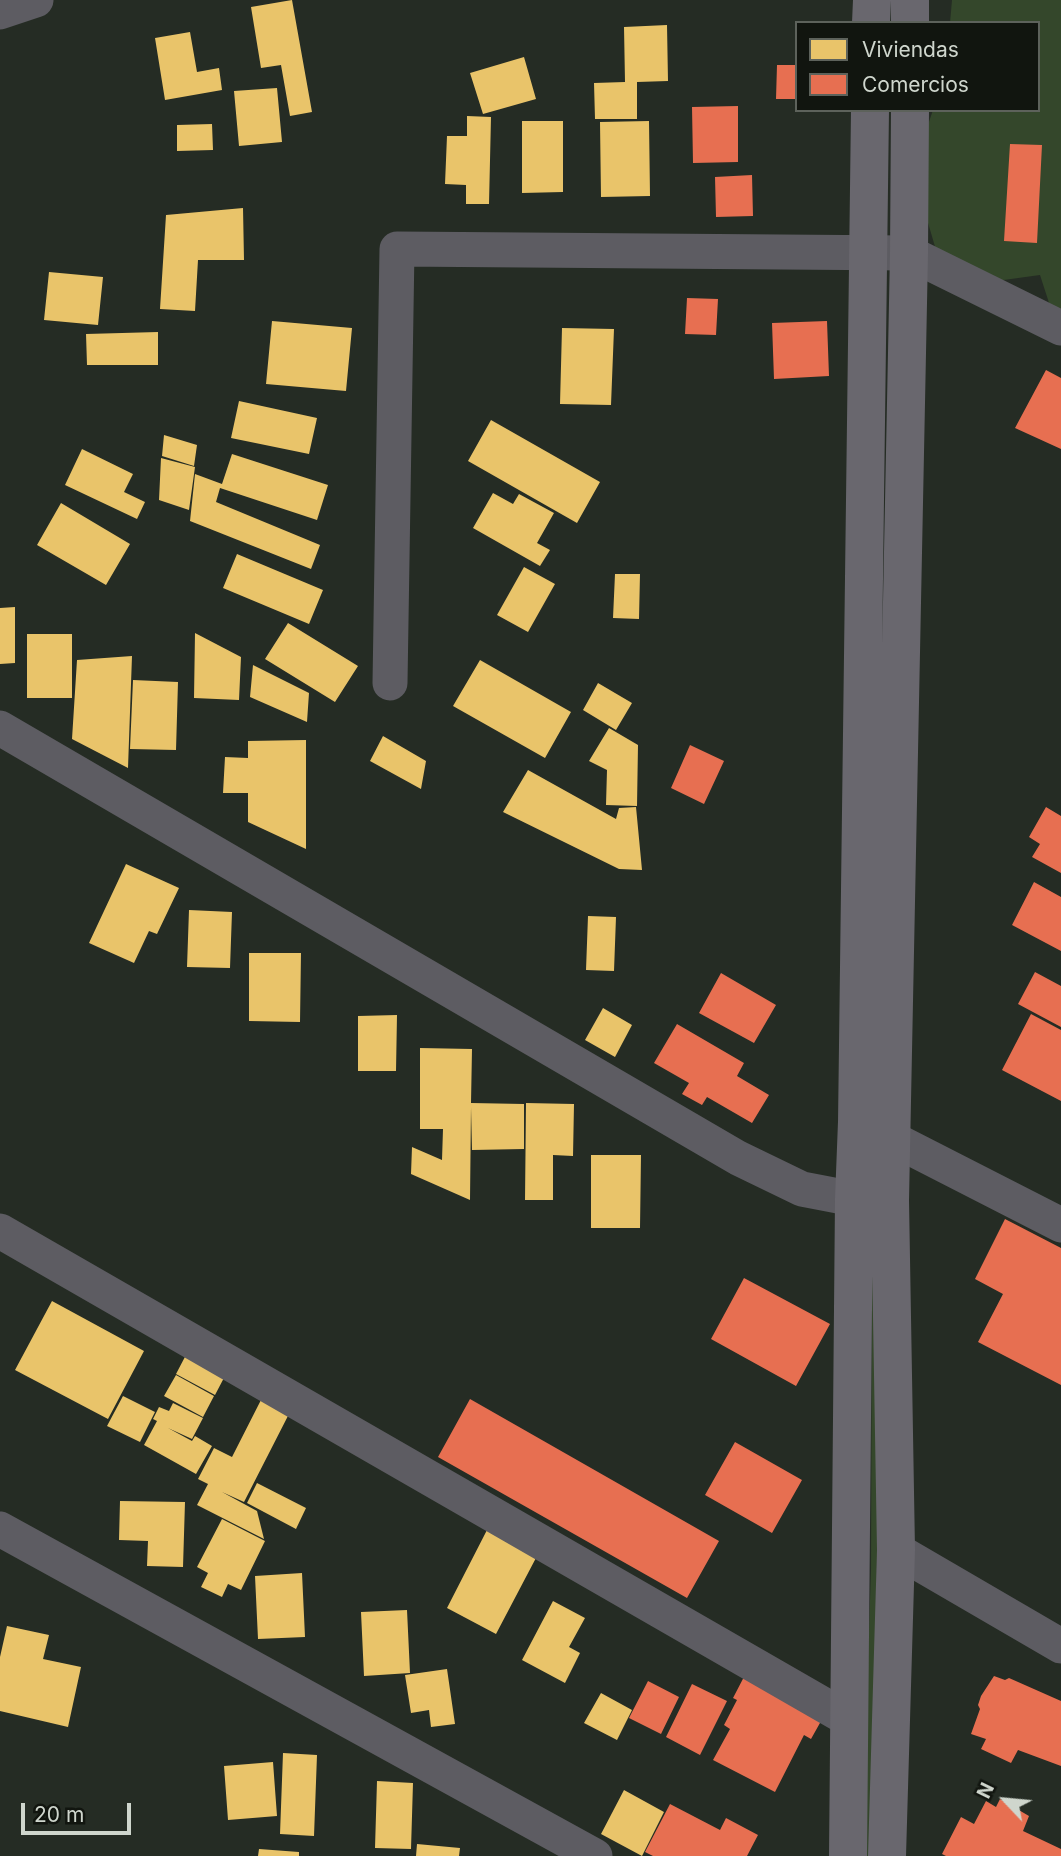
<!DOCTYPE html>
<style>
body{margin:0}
#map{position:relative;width:1061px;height:1856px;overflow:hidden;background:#252c24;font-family:Inter,sans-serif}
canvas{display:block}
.legend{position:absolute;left:795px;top:21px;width:245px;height:91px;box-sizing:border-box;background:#11150f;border:2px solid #5d625b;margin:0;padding:9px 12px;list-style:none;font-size:21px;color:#cfd6cd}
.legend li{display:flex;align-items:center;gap:14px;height:35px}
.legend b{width:35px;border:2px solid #5d625b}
.north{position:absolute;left:970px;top:1765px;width:70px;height:70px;-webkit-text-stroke:5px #11150f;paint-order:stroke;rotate:296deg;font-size:19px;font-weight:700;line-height:28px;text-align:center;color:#cfd6cd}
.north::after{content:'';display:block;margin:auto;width:24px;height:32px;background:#cfd6cd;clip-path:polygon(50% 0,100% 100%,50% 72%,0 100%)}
.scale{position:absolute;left:21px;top:1803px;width:110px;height:32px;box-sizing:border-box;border:4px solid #cfd6cd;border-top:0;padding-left:9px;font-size:21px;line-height:24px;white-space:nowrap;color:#cfd6cd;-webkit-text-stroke:5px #11150f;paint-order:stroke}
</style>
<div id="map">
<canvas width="1061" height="1856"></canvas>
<ul class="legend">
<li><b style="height:19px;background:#e9c46a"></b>Viviendas</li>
<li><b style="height:19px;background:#e76f51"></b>Comercios</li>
</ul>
<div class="north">N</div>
<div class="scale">20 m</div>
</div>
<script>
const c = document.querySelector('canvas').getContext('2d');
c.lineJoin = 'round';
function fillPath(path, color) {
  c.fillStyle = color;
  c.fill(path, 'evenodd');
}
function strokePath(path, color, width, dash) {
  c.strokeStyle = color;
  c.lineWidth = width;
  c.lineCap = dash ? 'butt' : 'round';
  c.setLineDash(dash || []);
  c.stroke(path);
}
const green = new Path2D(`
 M952,0h109v324l-11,-18 -10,-31 -58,8 -46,-33 -18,-61 -1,-32 16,-47h105v-87h-88z
 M881,1253l-8,603h-11l9,-287 1,-314z`);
const homes = new Path2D(`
 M292,0l20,112 -22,4 -9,-51 -20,3 -10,-61z
 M667,25l1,56 -31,1v37h-42l-1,-36 31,-1 -1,-55z
 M190,32l7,40 22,-4 3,22 -57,10 -10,-62z
 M524,57l12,42 -53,15 -13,-41z
 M277,88l5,54 -43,4 -5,-55z
 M467,116l24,1 -2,87h-23v-19l-21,-1 2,-48h20z
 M522,121h41v71l-41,1z
 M649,121l1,75 -49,1 -1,-75z
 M212,124l1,26 -36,1v-26z
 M243,208l1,52h-46l-3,51 -35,-2 6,-94z
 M49,272l54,5 -5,48 -54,-5z
 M272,321l80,7 -6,63 -80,-7z
 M562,328l52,1 -3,76 -51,-1z
 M158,332v33h-71l-1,-31z
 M239,401l78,17 -8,36 -78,-16z
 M491,420l109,62 -23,41 -109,-62z
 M164,435l33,10 -3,21 -32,-10z
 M82,449l51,25 -9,18 21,10 -8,17 -72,-34z
 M232,454l96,31 -11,35 -97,-32 -4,14 104,43 -9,24 -121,-48 5,-47 27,10z
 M161,458l34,9 -6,43 -30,-10z
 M493,493l20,11 6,-10 35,19 -17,30 13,7 -10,16 -67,-38z
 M61,503l69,41 -24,41 -69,-40z
 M237,554l86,36 -14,34 -86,-36z
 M524,567l31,17 -27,48 -31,-17z
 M615,574h25l-1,45 -26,-1z
 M15,607v56l-15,1v-56z
 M288,623l70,43 -23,36 -70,-43z
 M195,633l46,24 -2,43 -45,-2z
 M27,634h45v64h-45z
 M132,656l-4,112 -56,-29 5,-79z
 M480,660l91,52 -26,46 -92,-52z
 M253,665l56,28 -2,29 -57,-25z
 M133,680l45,2 -2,68 -46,-1z
 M598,683l34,20 -16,27 -33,-20z
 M609,728l29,17 -1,61 -31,-1 1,-35 -18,-9z
 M383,736l43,25 -5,28 -51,-28z
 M306,740v109l-58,-27v-29h-25l2,-36 23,1v-17z
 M528,770l88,49 3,-11 17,-1 6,63 -23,-1 -116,-57z
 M126,864l53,24 -22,46 -8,-3 -15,32 -45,-20z
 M189,910l43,2 -2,56 -43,-1z
 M588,916l28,1 -2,54 -28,-1z
 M249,953h52l-1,69 -51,-1z
 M603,1008l29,17 -17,32 -30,-17z
 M397,1015l-1,56h-38v-55z
 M420,1048l52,1 -1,54 53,1v45l-52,1 -1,-43 -1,93 -59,-26 1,-27 30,13 1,-31h-23z
 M526,1103l48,1 -1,52 -20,-1v45h-28z
 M591,1155h50l-1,73h-49z
 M52,1301l92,50 -36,68 -93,-49z
 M187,1353l39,21 -11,21 -39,-21z
 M176,1375l38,21 -11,21 -39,-21z
 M123,1396l32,16 -15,30 -33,-16z
 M263,1396l28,14 -47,92 -22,-10 35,19 7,28 -67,-34 11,-21 -10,-5 16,-31 18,9z
 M173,1403l30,15 -11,21 -24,-11 24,13 3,-5 17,10 -16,28 -52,-29 13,-24 -4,-2 6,-12 10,4z
 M257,1483l49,25 -10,21 -49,-26z
 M120,1501l65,1 -2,65 -36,-1 1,-25 -29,-1z
 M222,1519l43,22 -24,49 -13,-6 -6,13 -21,-10 7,-14 -11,-6z
 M487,1530l50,26 -41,78 -49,-26z
 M302,1573l3,64 -47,2 -3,-63z
 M553,1601l32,17 -16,29 11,6 -15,30 -43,-23z
 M407,1610l3,63 -46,3 -3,-64z
 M7,1626l42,9 -6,24 38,8 -13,60 -68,-16v-54z
 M447,1669l8,55 -24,3 -2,-17 -18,3 -6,-38z
 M601,1693l31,17 -15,30 -33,-17z
 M283,1753l34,2 -3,81 -34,-2z
 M273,1762l4,54 -49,4 -4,-54z
 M377,1781l36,2 -2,66 -36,-1z
 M624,1790l40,22 -22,44 -41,-22z
 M417,1844l43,4 -1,8h-43z
 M259,1849l40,3v4h-41z`);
const shops = new Path2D(`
 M777,65h20v34h-21z
 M738,106v56l-45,1 -1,-56z
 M1010,144l32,1 -5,98 -33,-2z
 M752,175l1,41 -37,1 -1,-40z
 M687,298l31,1 -2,36 -31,-1z
 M827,321l2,55 -55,3 -2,-56z
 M1046,370l15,8v71l-46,-21z
 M690,745l34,16 -20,43 -33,-16z
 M1046,807l15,9v57l-29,-16 8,-13 -11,-7z
 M1034,882l27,15v54l-49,-26z
 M1035,972l26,14v41l-43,-23z
 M721,973l55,32 -22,38 -55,-30z
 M1031,1014l30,16v71l-59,-31z
 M677,1024l67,39 -7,13 32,19 -17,28 -45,-26 -5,8 -20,-11 7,-11 -35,-20z
 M1005,1219l56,29v137l-83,-43 25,-48 -28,-15z
 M744,1278l86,46 -34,62 -85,-47z
 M470,1399l249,142 -32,57 -249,-141z
 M735,1442l67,38 -30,53 -67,-38z
 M746,1673l79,41 -14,25 -7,-4 -29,57 -62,-32 17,-31 -6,-4 13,-25 -4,-2z
 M994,1676l11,4 4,-2 52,23v65l-43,-16 -7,13 -30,-14 5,-10 -15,-5 9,-25 -2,-4 3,-9z
 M648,1681l31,16 -18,37 -32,-16z
 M692,1684l35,17 -27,54 -34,-18z
 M1000,1799l29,17 -6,15 38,18v7h-115l-4,-2 19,-37 13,7 12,-23 10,6z
 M670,1804l50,26 6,-12 32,17 -11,21h-94l-8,-4z`);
const minor = new Path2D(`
 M0,12l36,-12
 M390,683l7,-434 512,4 152,75
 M0,728l738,430 64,31 52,10 27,1
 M893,1139l168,86
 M0,1231l850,489
 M0,1529l595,327
 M896,1550l165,96`);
const secondary = new Path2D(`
 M871,23l1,-23
 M910,23v-23
 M848,1856l6,-657 3,-77 13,-1012
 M887,1856l9,-306 -6,-350 19,-947 1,-143`);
fillPath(green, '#34472b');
fillPath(homes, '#e9c46a');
fillPath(shops, '#e76f51');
strokePath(minor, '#5d5c62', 35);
strokePath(secondary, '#69676e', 38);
</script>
